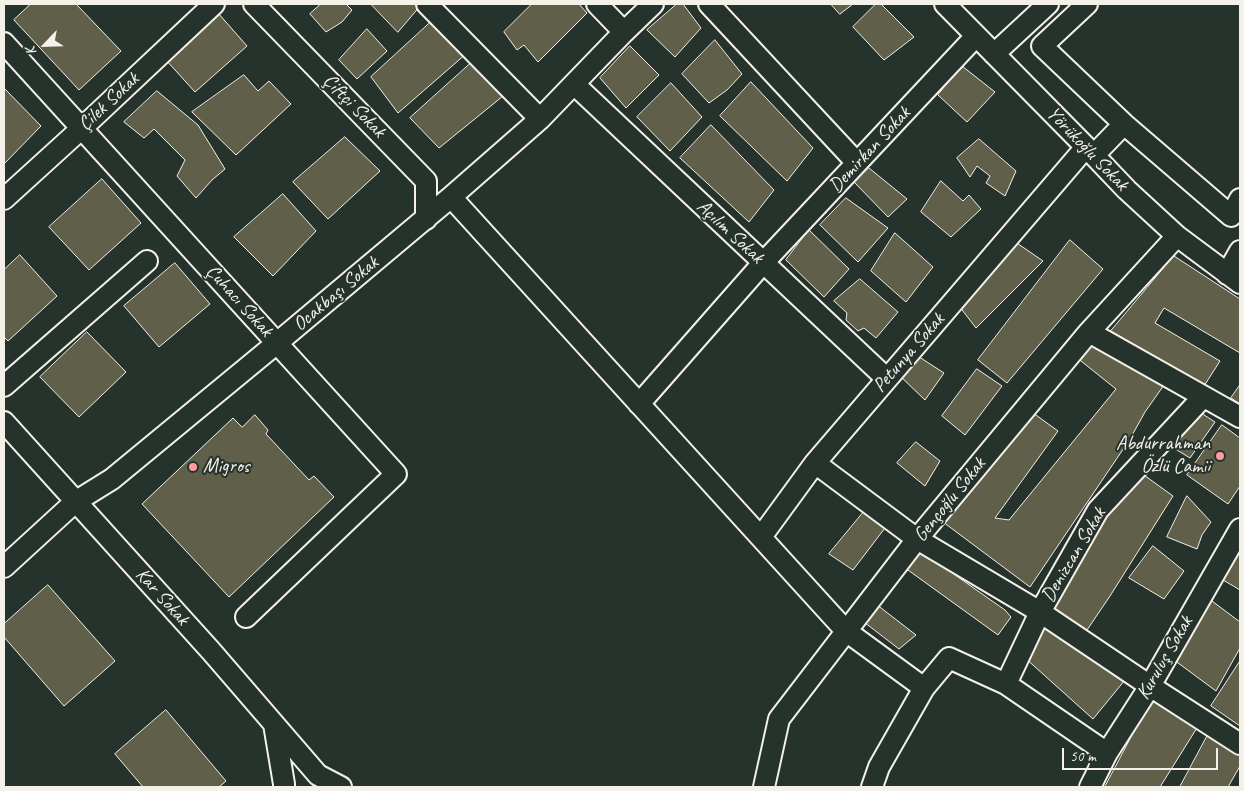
<!DOCTYPE html>
<meta charset="utf-8">
<style>
body{margin:0}
#map{position:relative;width:1244px;height:791px;overflow:hidden;background:#26332d;font-family:Caveat,sans-serif}
canvas{display:block}
.frame{position:absolute;inset:0;border:5px solid #f4f1e8;pointer-events:none}
.north{position:absolute;left:20px;top:20px;width:50px;height:50px;-webkit-text-stroke:4px #26332d;paint-order:stroke;rotate:246deg;font-size:14px;font-weight:700;line-height:20px;text-align:center;color:#f4f1e8}
.north::after{content:'';display:block;margin:auto;width:18px;height:22px;background:#f4f1e8;clip-path:polygon(50% 0,100% 100%,50% 72%,0 100%)}
.scale{position:absolute;left:1062px;top:748px;width:156px;height:22px;box-sizing:border-box;border:2px solid #f4f1e8;border-top:0;padding-left:6px;font-size:15px;line-height:18px;white-space:nowrap;color:#f4f1e8;-webkit-text-stroke:4px #26332d;paint-order:stroke}
</style>
<div id="map">
<canvas width="1244" height="791"></canvas>
<div class="frame"></div>
<div class="north">K</div>
<div class="scale">50 m</div>
</div>
<script>
const c = document.querySelector('canvas').getContext('2d');
c.lineJoin = 'round';
function fillPath(path, color) {
  c.fillStyle = color;
  c.fill(path, 'evenodd');
}
function strokePath(path, color, width, dash) {
  c.strokeStyle = color;
  c.lineWidth = width;
  c.lineCap = dash ? 'butt' : 'round';
  c.setLineDash(dash || []);
  c.stroke(path);
}
function write(font, color, halo, rows, align = 'center') {
  c.font = font + ' Caveat,sans-serif';
  c.lineWidth = 4;
  c.setLineDash([]);
  c.textBaseline = 'middle';
  c.strokeStyle = halo;
  c.fillStyle = color;
  for (const [text, x, y, turn = 0] of rows) {
    c.save();
    c.translate(x, y);
    c.rotate((+turn || 0) * Math.PI / 180);
    c.textAlign = isNaN(turn) ? turn : align;
    if (halo) c.strokeText(text, 0, 0);
    c.fillText(text, 0, 0);
    c.restore();
  }
}
const building = new Path2D(`
 M31,4h45l45,47 -42,39 -65,-70z
 M321,4h25l6,6 -10,12 -16,10 -16,-18z
 M371,4h48l2,1 -23,27z
 M532,4h47l8,9 -49,49 -14,-17 -7,5 -13,-18z
 M677,4h6l18,24 -26,29 -28,-27z
 M831,4h22l-13,10z
 M876,4h5l33,33 -30,23 -31,-33z
 M218,13l29,33 -52,46 -29,-32z
 M432,21l35,32 -69,60 -27,-36z
 M367,29l20,22 -30,28 -18,-19z
 M715,40l27,34 -15,16 -18,13 -27,-29z
 M630,46l29,29 -33,33 -26,-30z
 M470,64l33,32 -64,52 -29,-30z
 M962,66l33,26 -28,30 -29,-27z
 M244,75l14,16 11,-10 22,23 -55,51 -44,-43z
 M751,82l62,66 -26,33 -67,-65z
 M671,83l31,34 -32,34 -33,-34z
 M4,88l37,38 -37,38z
 M157,91l41,34 27,44 -13,11 -16,18 -19,-22 8,-16 -31,-31 -10,9 -20,-16z
 M711,125l63,65 -25,32 -69,-64z
 M345,137l35,34 -52,48 -35,-37z
 M979,139l37,32 -11,25 -19,-13 4,-7 -13,-10 -7,11 -13,-19z
 M869,168l38,31 -19,18 -34,-35z
 M102,179l39,44 -52,47 -40,-43z
 M941,181l22,20 6,-6 12,14 -30,28 -30,-25z
 M283,194l33,37 -43,45 -39,-39z
 M846,198l42,30 -30,34 -38,-37z
 M809,230l40,39 -25,28 -38,-37z
 M895,233l38,34 -27,35 -35,-31z
 M1011,239l32,22 -67,67 -20,-26z
 M1070,240l33,29 -96,114 -29,-23z
 M20,255l37,41 -49,45 -4,-4v-67z
 M1174,256l66,43v54l-76,-45 -9,15 65,38 -16,25 -93,-55z
 M175,263l35,41 -51,43 -35,-41z
 M860,279l38,33 -22,26 -12,-10 -6,3 -12,-11 1,-7 -13,-12z
 M87,332l39,40 -47,45 -39,-40z
 M1083,340l81,45 -19,27 -15,27 -100,148 -91,-68 90,-109 29,21 -63,87 14,2 107,-131 -40,-32z
 M913,353l31,20 -19,27 -26,-25z
 M977,369l25,17 -37,49 -23,-19z
 M1240,385v19l-9,-6z
 M1198,411l17,11 -25,36 -18,-11z
 M255,415l13,15 -2,4 43,46 5,-4 20,21 -105,100 -87,-93 91,-86 9,9z
 M1222,425l18,13v48l-12,18 -41,-29z
 M916,442l24,19 -15,25 -28,-23z
 M1137,470l36,26 -63,100 -23,34 -37,-23z
 M1187,496l24,26 -9,13 -5,14 -30,-12z
 M867,508l21,16 -35,46 -24,-16z
 M1153,546l31,25 -20,28 -35,-21z
 M1235,546l5,3v41l-22,-13z
 M918,549l87,61 6,7 -13,18 -97,-70z
 M48,585l67,76 -51,45 -60,-69v-13z
 M1208,598l32,24v26l-24,43 -46,-34z
 M872,601l44,34 -17,14 -39,-30z
 M1044,619l81,61 -32,39 -69,-62z
 M1240,661v65l-29,-20z
 M1153,696l47,27 -40,64h-55z
 M166,710l60,71 -7,6h-76l-28,-33z
 M1211,729l29,21v16l-12,21h-48z`);
const minor = new Path2D(`
 M254,4l172,177v38
 M427,4l113,115
 M597,4l27,28
 M709,4l148,159
 M945,4l141,143 41,43 50,46 63,47
 M1087,4l-45,42 82,78 107,92 9,-17
 M4,43l392,431 -150,143
 M994,54l54,-50
 M574,84l313,295
 M1086,147l-271,316 102,76 123,73 110,74 90,58
 M1094,155l30,-31
 M451,197l395,434 78,57 -45,79 -7,20
 M4,199l78,-71 132,-124
 M1227,274l13,-23
 M1089,332l151,85
 M4,386l143,-125
 M639,404l124,-141 213,-227
 M4,422l207,229 107,124 23,12
 M761,537l54,-74
 M4,567l71,-65 37,-23 165,-136 174,-146 89,-78 84,-87 29,-28
 M1006,684l34,-72 58,-102 105,-113
 M924,688l25,-30 57,26 101,69
 M274,724l10,60v3
 M764,787l15,-68 138,-180 172,-207 88,-96
 M1090,787l17,-34 43,-67 90,-157`);
const markers = [
 [1220,456,5,"#ff9aa2"],
 [193,467,5,"#ff9aa2"]
];
const streetNames = [
 ["Çilek Sokak",109,102,-43],
 ["Çiftçi Sokak",354,106,46],
 ["Yörükoğlu Sokak",1087,149,46],
 ["Demirkan Sokak",870,150,-47],
 ["Açılım Sokak",730,232,43],
 ["Ocakbaşı Sokak",336,294,-40],
 ["Çuhacı Sokak",239,301,48],
 ["Petunya Sokak",909,353,-49],
 ["Gençoğlu Sokak",950,500,-51],
 ["Denizcan Sokak",1074,555,-59],
 ["Kar Sokak",162,597,48],
 ["Kuruluş Sokak",1165,658,-60]
];
const poiNames = [
 ["Abdurrahman",1210,444],
 ["Özlü Camii",1210,467],
 ["Migros",203,467,"left"]
];
fillPath(building, '#5f5f4a');
strokePath(building, '#f4f1e8', 1);
strokePath(minor, '#f4f1e8', 24);
strokePath(minor, '#26332d', 20);
for (const [x, y, r, color] of markers) {
  const dot = new Path2D();
  dot.arc(x, y, r, 0, 2 * Math.PI);
  c.fillStyle = color;
  c.fill(dot);
  strokePath(dot, '#26332d', 2);
}
write('20px', '#f4f1e8', '#26332d', streetNames);
write('20px', '#f4f1e8', '#26332d', poiNames, 'right');
</script>
